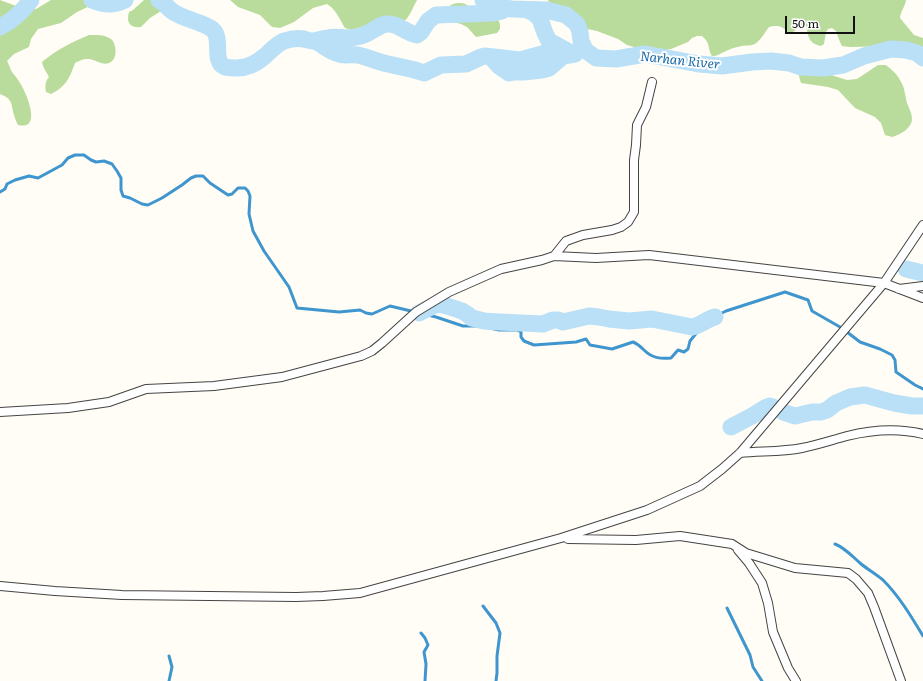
<!DOCTYPE html>
<style>
body{margin:0}
#map{position:relative;width:923px;height:681px;overflow:hidden;background:#fffdf5;font-family:Literata,serif}
canvas{display:block}
.scale{position:absolute;left:785px;top:16px;width:70px;height:18px;box-sizing:border-box;border:2px solid #111;border-top:0;padding-left:5px;font-size:12px;line-height:14px;white-space:nowrap;color:#111;-webkit-text-stroke:3px #fff;paint-order:stroke}
</style>
<div id="map">
<canvas width="923" height="681"></canvas>
<div class="scale">50 m</div>
</div>
<script>
const c = document.querySelector('canvas').getContext('2d');
c.lineJoin = 'round';
function fillPath(path, color) {
  c.fillStyle = color;
  c.fill(path, 'evenodd');
}
function strokePath(path, color, width, dash) {
  c.strokeStyle = color;
  c.lineWidth = width;
  c.lineCap = dash ? 'butt' : 'round';
  c.setLineDash(dash || []);
  c.stroke(path);
}
function write(font, color, halo, rows, align = 'center') {
  c.font = font + ' Literata,serif';
  c.lineWidth = 4;
  c.setLineDash([]);
  c.textBaseline = 'middle';
  c.strokeStyle = halo;
  c.fillStyle = color;
  for (const [text, x, y, turn = 0] of rows) {
    c.save();
    c.translate(x, y);
    c.rotate((+turn || 0) * Math.PI / 180);
    c.textAlign = isNaN(turn) ? turn : align;
    if (halo) c.strokeText(text, 0, 0);
    c.fillText(text, 0, 0);
    c.restore();
  }
}
const forest = new Path2D(`
 M0,0l27,10 9,-1 15,-9h41l-2,6 -13,6 -16,11 -23,6 -7,10 -2,8 -15,7 -7,7c2,3 3,8 5,11 3,4 6,7 8,11 6,9 23,48 -2,42 -2,-3 -3,-7 -4,-10 -3,-11 -1,-16 -14,-21z
 M144,0h8l7,2 2,2 1,4 -1,3 -11,7 -9,9c-11,1 -15,-4 -12,-15l4,-2z
 M230,0h187c-8,15 -9,24 -28,28 -3,0 -6,1 -9,1 -5,0 -9,-2 -13,-3 -9,0 -11,6 -22,2 -5,-8 -9,-19 -18,-24l-14,4 -19,14 -14,6 -8,-1 -12,-12 -22,-8z
 M548,0h358c-1,7 -5,10 -6,18l14,17 9,3v15l-27,-7 -46,1 -8,-1 -2,-4 -4,-11 -4,-3 -4,1 -2,3 -2,12 -3,2c-13,-3 -12,-9 -15,-20l-4,-1 -9,7h-5c-6,-6 -10,-7 -19,-5 -4,5 -8,13 -14,17 -4,2 -8,1 -13,2 -6,1 -13,3 -18,6 -6,2 -5,4 -12,4 -5,-9 -1,-12 -10,-20h-5l-5,2 -4,4 -17,7 -6,1 -20,-3h-11l-7,-2 -9,-6 -21,-8 -14,-3c-3,-4 -5,-8 -9,-10 -10,-7 -22,-5 -26,-18z
 M457,3c5,0 9,0 12,4 0,1 3,5 3,6 7,5 18,3 26,5l2,7v4l-3,4 -21,4 -9,-10 -6,-3 -11,-3c-2,-11 -6,-15 7,-18z
 M89,35c7,0 15,-1 22,4 6,5 7,21 -2,24 -7,3 -15,-5 -22,-4 -4,0 -8,2 -12,4 -5,14 -9,24 -24,31l-5,-2c-1,-6 -1,-10 3,-15 -3,-6 -6,-9 -7,-15 14,-12 30,-20 47,-27z
 M878,65h8c6,5 12,10 15,17 4,6 4,14 6,21 2,5 5,10 5,16 0,9 -12,16 -20,18l-7,-2 -4,-12 -6,-6 -20,-9 -17,-18 -10,-3 -27,-4 -2,-7v-5l16,-1 32,10 10,-1z`);
const stream = new Path2D(`
 M0,192l5,-3 2,-5 8,-4 14,-4 9,2 24,-13 6,-7 7,-3h9l7,5 5,2 8,-1 8,3 5,7 4,7v12l2,6 7,2 12,6 6,1 14,-7 20,-13 9,-7 5,-2h7l7,7 18,12 4,-1 6,-6h7l3,3 2,5 -1,18 4,17 11,20 25,36 8,21 42,4 21,-2 6,3 6,1 18,-8 46,11 27,9h17l19,4h18l4,2v5l3,4 10,4 42,-3 10,-3 4,6 22,4 21,-7c5,2 7,4 11,8 8,8 16,9 27,8l7,-8 6,2 4,-3 2,-8 16,-20 20,-10 59,-19 23,8 4,11 28,16
 M847,332l13,10 20,7 12,6 3,5 1,12 19,13 8,4
 M835,544c10,4 17,12 25,19 7,6 16,11 23,17 16,16 28,36 40,56
 M483,606l13,17 4,10 -3,23v17l-1,8
 M727,608l23,47 3,12 9,14
 M421,633l4,5 3,7 -4,7 2,12 -1,17
 M169,681l3,-14 -3,-11`);
const river = new Path2D(`
 M92,0c13,5 20,6 33,0
 M159,0c6,3 10,10 16,13 10,6 33,11 39,18 8,10 -2,30 11,36 4,1 8,1 12,1 11,0 20,-5 28,-12 6,-5 10,-11 19,-15 6,-2 14,-3 20,-2 3,1 6,2 9,2 5,0 10,-3 15,-3 6,-2 12,0 18,0 5,0 11,-1 15,-2 10,-2 18,-13 28,-12 9,0 18,9 28,11l4,-3 7,-11 8,-6 57,-2 9,-2
 M483,0l1,2 5,4 23,3 34,1 20,5 11,9 3,8 1,9 4,9 11,8 20,1 29,-5 54,10 23,2 30,-4 19,-1 18,2 12,4 22,1 20,-3 21,-9 27,-7 15,1 11,3 6,5
 M527,10l7,3 6,6 5,14 4,8 20,11
 M0,27c12,-6 23,-16 31,-27
 M315,41c8,4 15,11 24,13 7,2 13,0 19,1 9,2 20,7 30,9 12,3 24,4 36,9l17,-8 25,-1 15,-7 4,-1 35,4 33,-9h14
 M491,57l8,9 10,7 5,-1h9l19,-2 7,-2 14,-12 12,-2
 M906,269l17,4
 M419,313l14,-7 6,-2 8,2 15,5 5,3 5,4 12,3 15,1 44,2 10,-4h5l5,2 26,-6 10,1 10,2 20,2 23,-2 40,8c9,-2 15,-8 23,-10
 M783,412l12,4 17,-4h9l6,-2 9,-7 14,-6 15,-2 29,8 18,3h11
 M731,427l21,-11 13,-8 5,-2 3,1`);
const minor = new Path2D(`
 M554,256l12,-15 17,-6 29,-5 9,-3 7,-5 6,-10v-52l2,-15 1,-20 9,-18 6,-25
 M899,289l24,-3
 M0,412l68,-4 41,-6 37,-13 68,-3 68,-9 79,-21 11,-5 10,-8 34,-31 33,-20 52,-23 41,-9 12,-4 42,2 53,-3 235,28 39,-58
 M740,453c21,-2 42,-1 62,-5 15,-3 30,-8 45,-12 24,-6 51,-8 76,-2
 M568,539l68,1 44,-4 52,8 14,9 49,15 53,5 8,6 12,14 6,14 27,74
 M738,550l11,13 13,20 6,20 5,29 15,36 8,13
 M0,586l55,5 67,4 174,2 27,-1 37,-3 201,-55 86,-28 53,-24 22,-17 18,-16 144,-170 39,15`);
const waterNames = [
 ["Narhan River",680,61,6]
];
fillPath(forest, '#b9dc9c');
strokePath(stream, '#3f96cf', 3);
strokePath(river, '#b9e0f7', 17);
strokePath(minor, '#444', 10);
strokePath(minor, '#fff', 8);
write('italic 13px', '#1768a6', '#fff', waterNames);
</script>
